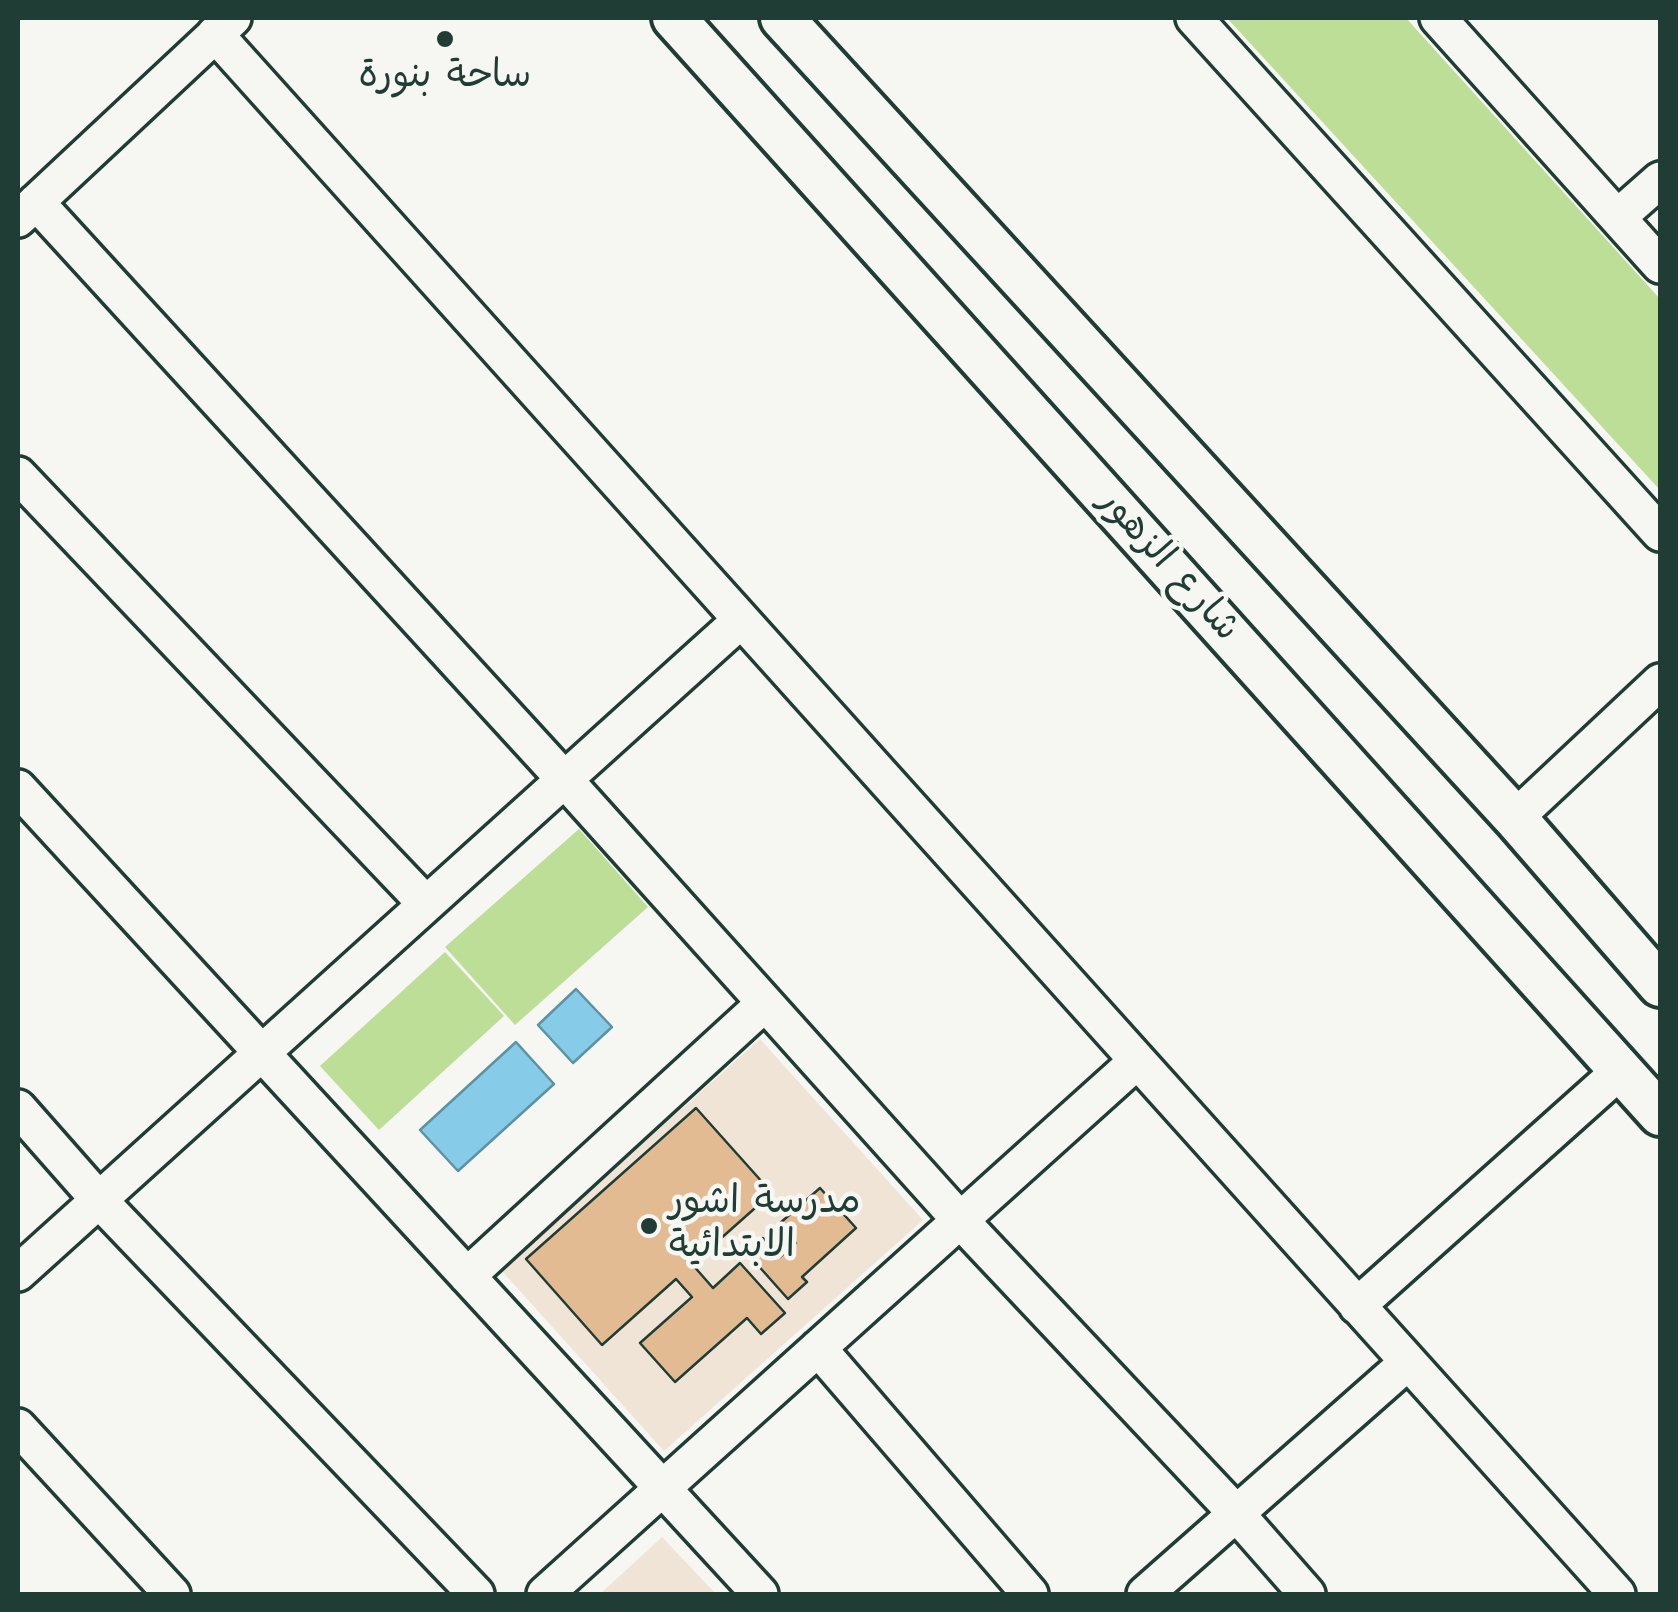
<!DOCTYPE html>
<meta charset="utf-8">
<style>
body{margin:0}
#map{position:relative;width:1678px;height:1612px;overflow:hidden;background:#f6f6f2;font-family:"Architects Daughter",sans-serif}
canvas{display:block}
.frame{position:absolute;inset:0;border:20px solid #1f3d34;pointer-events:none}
</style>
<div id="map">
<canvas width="1678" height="1612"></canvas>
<div class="frame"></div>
</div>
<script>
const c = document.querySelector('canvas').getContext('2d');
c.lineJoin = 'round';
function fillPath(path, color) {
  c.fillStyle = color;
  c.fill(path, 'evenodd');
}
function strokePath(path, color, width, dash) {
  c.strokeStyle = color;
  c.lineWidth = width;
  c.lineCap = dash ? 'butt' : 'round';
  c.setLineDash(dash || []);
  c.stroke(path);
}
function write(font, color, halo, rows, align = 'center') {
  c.font = font + ' "Architects Daughter","Playpen Sans Arabic",sans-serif';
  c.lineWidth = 9;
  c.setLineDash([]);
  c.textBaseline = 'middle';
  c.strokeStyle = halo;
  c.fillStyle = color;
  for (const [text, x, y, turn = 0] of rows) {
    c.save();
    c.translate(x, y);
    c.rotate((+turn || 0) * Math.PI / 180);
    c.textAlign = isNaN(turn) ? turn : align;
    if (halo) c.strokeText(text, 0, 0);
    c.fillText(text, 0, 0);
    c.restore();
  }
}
const built = new Path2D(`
 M760,1039l163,181 -259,231 -163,-181z
 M662,1537l54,57h-116z`);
const green = new Path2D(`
 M1227,18h179l254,281v191z
 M579,829l69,78 -133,118 -70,-78z
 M445,952l59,64 -125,114 -59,-64z`);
const water = new Path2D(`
 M576,989l36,38 -39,36 -35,-38z
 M516,1042l38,42 -96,87 -38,-41z`);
const building = new Path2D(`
 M696,1108l76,85 -80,71 21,24 27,-25 45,50 -24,21 -14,-16 -72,64 -35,-39 52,-46 -16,-18 -74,66 -76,-86z
 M820,1188l36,40 -54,49 5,5 -19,17 -41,-46 16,-15 17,19 16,-14 -17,-19z`);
const minor = new Path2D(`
 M1194,18l466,515
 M1438,18l222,247
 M215,34l1402,1560
 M36,202l528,577 396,441 275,292 72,82
 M1618,217l42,-37
 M18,219l215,-201
 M18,475l408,429
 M18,788l742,806
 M1515,818l145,-136
 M18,1108l81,92 377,394
 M18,1273l723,-653
 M467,1276l298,-273
 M1357,1306l264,-236
 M818,1348l212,246
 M18,1427l154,167
 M545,1594l592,-533
 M1145,1594l263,-232`);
const major = new Path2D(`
 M674,18l986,1096
 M782,18l733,800 145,167`);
const markers = [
 [445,39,10,"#1f3d34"],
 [649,1226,10,"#1f3d34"]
];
const poiNames = [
 ["ساحة بنورة",445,78],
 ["مدرسة اشور",669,1204,"left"],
 ["الابتدائية",669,1248,"left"]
];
const streetNames = [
 ["شارع الزهور",1167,566,48]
];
fillPath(built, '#f0e4d6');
fillPath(green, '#bcde97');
fillPath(water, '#86cbe8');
strokePath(water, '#5d92a0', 2.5);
fillPath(building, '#e3bb93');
strokePath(building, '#1f3d34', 2.5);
strokePath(minor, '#1f3d34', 42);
strokePath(major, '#1f3d34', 50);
strokePath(minor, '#f6f6f2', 35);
strokePath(major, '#f6f6f2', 42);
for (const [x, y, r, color] of markers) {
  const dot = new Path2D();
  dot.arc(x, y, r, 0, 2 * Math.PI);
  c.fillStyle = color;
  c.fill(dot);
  strokePath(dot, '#f6f6f2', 4);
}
write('38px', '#1f3d34', '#f6f6f2', poiNames);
write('38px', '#1f3d34', '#f6f6f2', streetNames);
</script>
